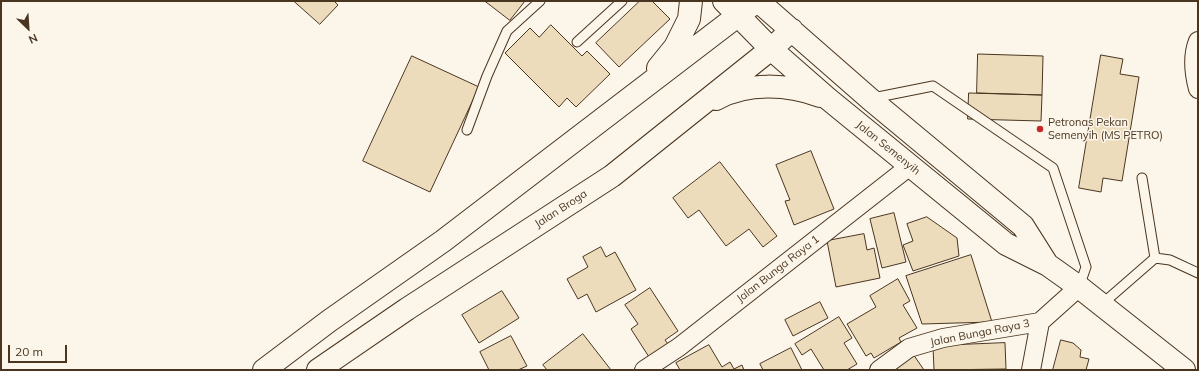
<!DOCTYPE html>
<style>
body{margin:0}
#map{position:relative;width:1199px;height:371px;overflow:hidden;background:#fbf6e9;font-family:Mulish,sans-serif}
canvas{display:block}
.frame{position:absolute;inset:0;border:2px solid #4a3520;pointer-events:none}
.north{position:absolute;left:8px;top:8px;width:40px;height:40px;-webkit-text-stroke:3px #fbf6e9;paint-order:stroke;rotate:155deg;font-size:11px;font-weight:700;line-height:16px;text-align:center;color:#4a3520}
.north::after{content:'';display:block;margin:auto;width:14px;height:18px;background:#4a3520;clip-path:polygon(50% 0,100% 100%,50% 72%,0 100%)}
.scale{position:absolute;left:8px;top:345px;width:59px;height:18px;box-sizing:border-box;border:2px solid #4a3520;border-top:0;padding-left:5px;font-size:12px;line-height:14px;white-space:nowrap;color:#4a3520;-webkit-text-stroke:3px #fbf6e9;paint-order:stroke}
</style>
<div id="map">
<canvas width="1199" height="371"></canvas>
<div class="frame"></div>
<div class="north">N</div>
<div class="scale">20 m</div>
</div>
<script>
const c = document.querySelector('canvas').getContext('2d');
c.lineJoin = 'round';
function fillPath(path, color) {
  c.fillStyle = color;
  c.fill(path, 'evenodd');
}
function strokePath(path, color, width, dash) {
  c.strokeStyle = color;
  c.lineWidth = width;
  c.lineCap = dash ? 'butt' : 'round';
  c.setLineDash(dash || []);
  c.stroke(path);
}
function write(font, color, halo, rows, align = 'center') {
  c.font = font + ' Mulish,sans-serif';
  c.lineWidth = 3;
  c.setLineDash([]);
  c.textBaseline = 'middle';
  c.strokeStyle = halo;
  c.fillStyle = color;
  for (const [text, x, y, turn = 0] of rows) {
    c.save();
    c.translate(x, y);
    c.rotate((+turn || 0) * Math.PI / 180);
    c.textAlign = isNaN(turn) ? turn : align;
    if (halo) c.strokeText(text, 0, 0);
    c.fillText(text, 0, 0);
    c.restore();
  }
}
const building = new Path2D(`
 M294,1h40l4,4 -18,19z
 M485,1h40l-15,19z
 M640,1h12l18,18 -51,48 -23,-24z
 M551,25l31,31 5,-5 23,23 -34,33 -9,-9 -8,9 -54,-54 25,-25 9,9z
 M978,54l65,2 -1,39 -65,-2z
 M1101,55l22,4 -3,15 19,3 -17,104 -19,-3 -2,14 -22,-4z
 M412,56l67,31 -49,105 -67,-31z
 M969,93l73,2 -1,26 -73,-2z
 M811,151l23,58 -40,16 -9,-24 5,-1 -14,-35z
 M720,162l57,74 -14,11 -14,-18 -23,17 -27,-36 -11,8 -15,-20z
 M894,213l12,49 -24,6 -12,-49z
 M927,217l30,21 2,18 -46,15 -10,-26 10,-4 -6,-17z
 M864,234l3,16 7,-2 6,30 -44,9 -9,-46z
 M601,247l5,10 9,-5 21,38 -40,22 -9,-18 -9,5 -11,-20 21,-12 -5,-10z
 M971,255l21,67 -70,2 -16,-48z
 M898,279l12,22 -7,4 14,23 -18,10 2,4 -27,16 -3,-5 -5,3 -19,-32 29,-17 -6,-11z
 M650,288l28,43 -13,9 3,4 -19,13 -18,-28 7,-5 -13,-19z
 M502,291l17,27 -40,25 -17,-28z
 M820,302l8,16 -35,18 -8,-16z
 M839,317l13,21 -8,5 13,21 -10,6h-23l-13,-21 -9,6 -7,-11z
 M583,334l28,36h-64l-4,-5z
 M511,336l16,30 -9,4h-29l-9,-18z
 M1061,340l12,3 8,7 -1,7 9,2 -3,11h-33z
 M1005,343l1,26 -72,1 -1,-24z
 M709,345l13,22 8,-5 4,7 8,-4 2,5h-64l-4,-7z
 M791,348l11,22h-39l-3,-6z
 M913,354l11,16h-37z`);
const lane = new Path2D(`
 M577,42l45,-41
 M873,98l60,-12 120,82 33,99 -7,20
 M467,130l20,-54 20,-45 33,-30
 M1142,178l13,80
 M1101,305l54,-47 15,2 28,13`);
const street = new Path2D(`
 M1198,41c-6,15 -4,33 0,48
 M644,370l35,-23 231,-181
 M879,370l30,-22 34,-10 97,-16
 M1031,370l9,-48 39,-35`);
const primary = new Path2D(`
 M724,1l47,48 56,49 179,146 42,21 31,22 105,83
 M758,1l112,98 153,127 24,38
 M658,68l17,-21 14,-28 2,-18
 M716,99c31,-17 72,-15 104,-3
 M264,370l65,-49 114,-80 314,-240
 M318,370l89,-61 205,-133 159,-127 21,-19`);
const markers = [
 [1040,129,4,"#c62828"]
];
const poiNames = [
 ["Petronas Pekan",1048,123],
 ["Semenyih (MS PETRO)",1048,136]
];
const streetNames = [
 ["Jalan Semenyih",888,148,39],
 ["Jalan Broga",561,209,-33],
 ["Jalan Bunga Raya 1",778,269,-38],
 ["Jalan Bunga Raya 3",980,333,-11]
];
fillPath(building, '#ecdcbc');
strokePath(building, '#4a3520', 1);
strokePath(lane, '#4a3520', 11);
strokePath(street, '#4a3520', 20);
strokePath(primary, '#4a3520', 24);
strokePath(lane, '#fbf6e9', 9);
strokePath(street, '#fbf6e9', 18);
strokePath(primary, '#fbf6e9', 22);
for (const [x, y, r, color] of markers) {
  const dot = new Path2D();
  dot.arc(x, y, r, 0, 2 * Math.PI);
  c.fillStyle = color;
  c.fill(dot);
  strokePath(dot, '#fbf6e9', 1.5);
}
write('11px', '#4a3520', '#fbf6e9', poiNames, 'left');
write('11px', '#4a3520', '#fbf6e9', streetNames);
</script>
